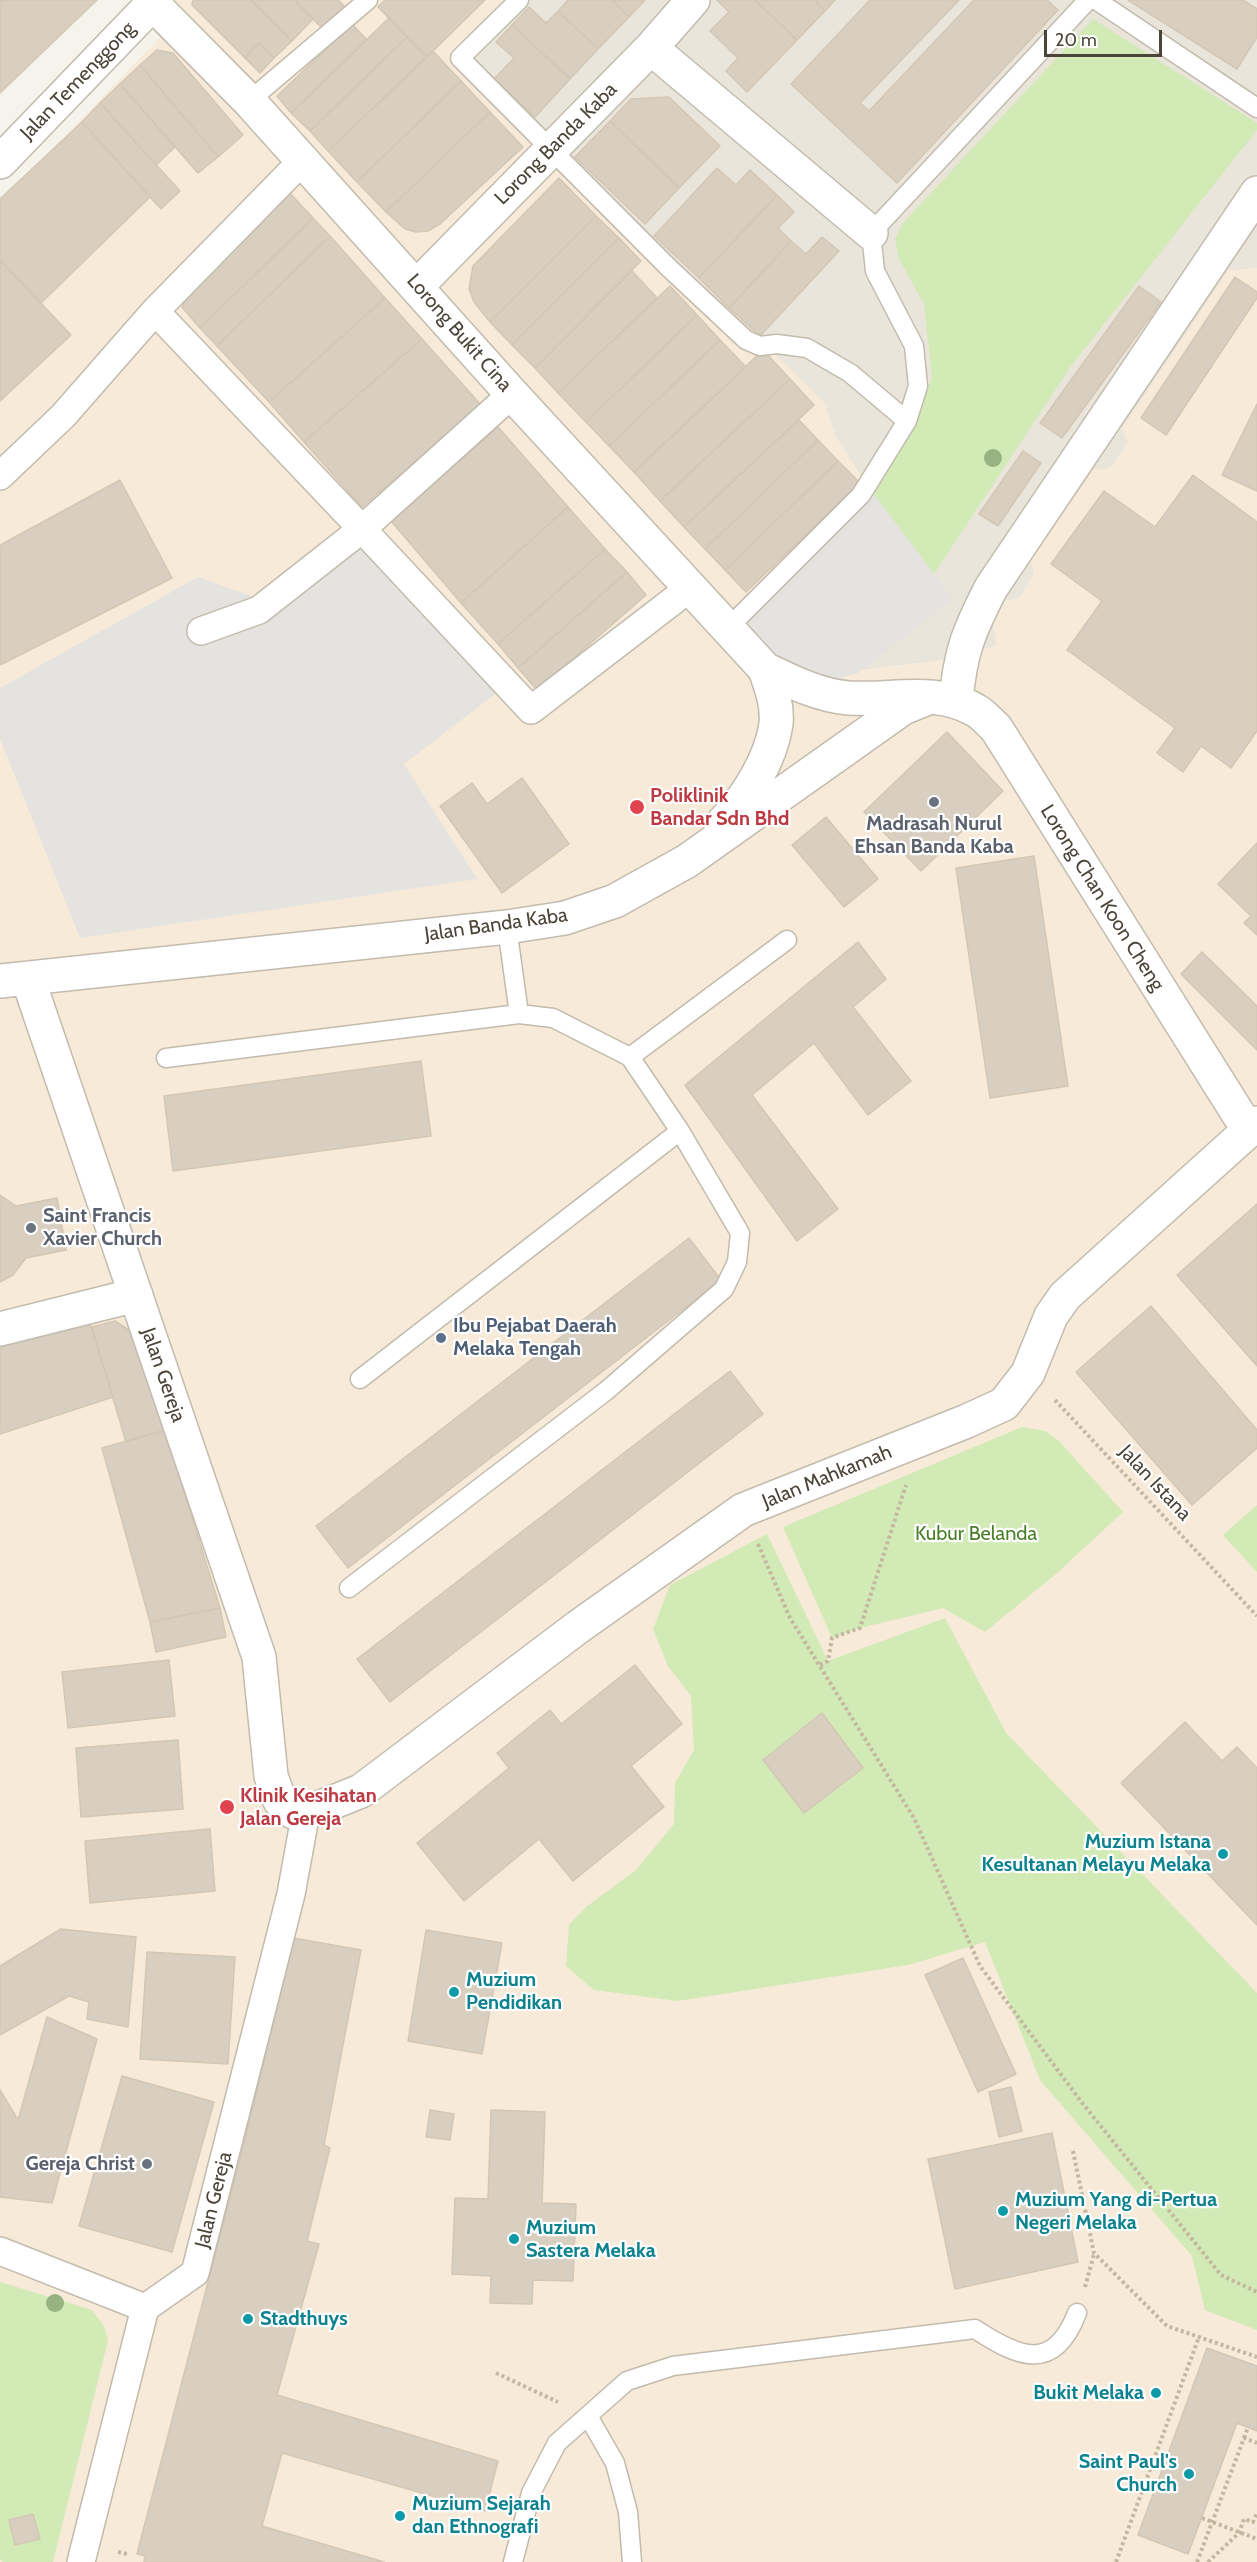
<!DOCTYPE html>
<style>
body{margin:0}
#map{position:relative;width:1257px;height:2562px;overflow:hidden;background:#f6f3ec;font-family:Cabin,sans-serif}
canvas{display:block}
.scale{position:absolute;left:1044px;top:30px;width:118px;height:27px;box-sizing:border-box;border:3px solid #4b4439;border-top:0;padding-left:8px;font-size:18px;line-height:21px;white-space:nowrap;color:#4b4439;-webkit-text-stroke:4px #fff;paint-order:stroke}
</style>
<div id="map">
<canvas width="1257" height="2562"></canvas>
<div class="scale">20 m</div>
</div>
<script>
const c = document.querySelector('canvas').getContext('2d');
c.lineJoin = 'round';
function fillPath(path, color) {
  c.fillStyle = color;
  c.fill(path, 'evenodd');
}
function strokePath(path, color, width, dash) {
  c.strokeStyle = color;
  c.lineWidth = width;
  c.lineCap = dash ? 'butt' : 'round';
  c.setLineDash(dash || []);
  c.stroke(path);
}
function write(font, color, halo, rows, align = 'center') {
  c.font = font + ' Cabin,sans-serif';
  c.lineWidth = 4.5;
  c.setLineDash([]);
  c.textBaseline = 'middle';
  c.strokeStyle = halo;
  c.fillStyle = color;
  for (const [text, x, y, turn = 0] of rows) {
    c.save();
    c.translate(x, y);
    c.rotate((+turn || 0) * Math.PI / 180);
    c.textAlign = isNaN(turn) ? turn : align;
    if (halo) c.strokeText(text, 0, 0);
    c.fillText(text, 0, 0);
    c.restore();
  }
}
const residential = new Path2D(`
 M528,0h729v268l-29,3 -100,172 -18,26 -17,1 -73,128 -19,4 -8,19 4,25 -46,13 -89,11 -79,-15 82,-172 -30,-47 -11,-33 -84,-78 -272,-265z`);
const commercial = new Path2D(`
 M176,0h352l-60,59 272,266 28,22 56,56 11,33 31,47 -83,172 79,15 89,-11 45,-13 -3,-25 8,-19 19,-4 14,-24 -3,-14 62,-90 17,-2 18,-25 -6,-15 106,-157 29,-3v2294h-1257v-2358l168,-175z`);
const green = new Path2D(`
 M1093,19l164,104v7l-186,236 -137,208 -61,-81 44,-75 15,-41 -8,-73 -25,-45 -4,-20 7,-15z
 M1022,1427l23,4 15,11 63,70 -66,61 -72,59 -42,-24 -83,20 -28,10 -49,-111z
 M1257,1505v67l-34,-37z
 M767,1534l61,127 117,-43 61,115 251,260v337l-52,-20 -13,-54 -152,-176 -55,-138 -77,23 -230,36 -84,-11 -28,-24 3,-41 17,-18 50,-37 38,-46 1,-41 19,-33 -3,-54 -23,-30 -15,-37 17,-44z
 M0,2282l92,28 12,16 4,14 -55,222h-50l-3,-3z`);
const parking = new Path2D(`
 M873,493l80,106 -95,74 -22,6 -24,-1 -27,-14 -20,-15 -25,-25z
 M362,529l146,155 -104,80 73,115 -397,59 -80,-199v-51l198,-111 71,25z`);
const building = new Path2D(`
 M0,0h97l-97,93z
 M193,0h58l41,41 -18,17 -15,-15 -14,15 -53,-53z
 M251,0h43l19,19 -21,22z
 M294,0h44l7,7 -22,22z
 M385,0h100l-58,57 -49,-50z
 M568,0h44l17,17 -31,32 -40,-38z
 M612,0h33l-16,17z
 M755,0h59l11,11 -28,29z
 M755,0l42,40 -50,52 -21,-21 12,-13 -28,-27 19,-19 -12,-12z
 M814,0h21l-10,11z
 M870,0h89l-99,103 9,8 105,-111h73l11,10 -161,173 -106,-99z
 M1128,0h115l14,9v28l-20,32z
 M529,7l17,16 12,-12 40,38 -28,30 -58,-54z
 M389,18l18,19 -97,94 -19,-18z
 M352,24l15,16 -76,73 -14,-17z
 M512,25l58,54 -35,38 -41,-38 20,-21 -18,-16z
 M407,37l20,20 -99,94 -18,-20z
 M259,43l15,15 -14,15 -15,-15z
 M157,50l16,3 70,82 -25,22 -78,-92z
 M433,51l28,30 -104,101 -29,-31z
 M140,65l78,92 -20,16 -78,-89z
 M461,81l29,31 -104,100 -29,-30z
 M120,84l55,63 -19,18 -56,-62z
 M669,97l51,49 -41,42 -69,-67 21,-22z
 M100,103l80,88 -19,18 -79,-87z
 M490,112l33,35 -83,77 -12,7 -12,1 -11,-3 -19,-17z
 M610,121l69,67 -34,36 -70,-67z
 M82,122l68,75 -109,106 -41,-43v-61z
 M717,168l19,17 14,-15 27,25 -78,83 -45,-42z
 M559,178l37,38 -106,106 -16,-20 -5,-13 4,-23z
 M286,189l27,29 -113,110 -18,-21 12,-24z
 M777,195l17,17 -16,16 13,13 -62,67 -30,-30z
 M596,216l23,22 -107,107 -22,-23z
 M313,218l17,18 -113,110 -17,-18z
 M330,236l55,62 -116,104 -52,-56z
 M822,237l17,14 -79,85 -31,-28 62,-67 15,13z
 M619,238l22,23 -106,107 -23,-23z
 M0,260l71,75 -71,66z
 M632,271l25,27 -99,95 -23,-25z
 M1235,277l22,15v6l-91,137 -25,-17z
 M670,286l27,29 -111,107 -28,-29z
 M1139,286l22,16 -99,136 -22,-15z
 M385,298l37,41 -118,103 -35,-40z
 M697,315l23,25 -111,106 -23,-24z
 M422,339l59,66 -119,102 -58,-65z
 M720,340l26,27 -112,105 -25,-26z
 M763,350l27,29 -130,122 -26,-29z
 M790,379l24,26 -130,122 -24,-26z
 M1257,404v87l-35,-16z
 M799,420l19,20 -113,109 -21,-22z
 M498,427l70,80 -107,96 -70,-82z
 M818,440l20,21 -113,109 -20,-21z
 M1023,451l18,12 -43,63 -19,-12z
 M838,461l22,22 -114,109 -21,-22z
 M1193,475l64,47v209l-26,37 -30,-22 -18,26 -26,-19 18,-25 -108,-78 35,-49 -51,-37 53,-73 51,36z
 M120,480l52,98 -172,87v-120z
 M568,507l37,42 -107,95 -37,-41z
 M605,549l22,23 -109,96 -20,-24z
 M627,572l19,23 -109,95 -19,-22z
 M947,732l56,59 -82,80 -57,-59z
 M522,778l47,66 -67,49 -62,-87 32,-23 15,21z
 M826,817l52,62 -34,28 -52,-62z
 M1257,843v92l-13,-12 7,-7 -33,-32z
 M1034,856l34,230 -78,12 -34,-230z
 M858,942l28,37 -33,28 58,74 -43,34 -54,-72 -62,52 86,114 -41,32 -112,-156z
 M1202,952l55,54v44l-76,-76z
 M421,1061l10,75 -258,35 -9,-75z
 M0,1195l16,11 41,-8 9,52 -40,8 -13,17 -13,7z
 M1257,1204v162l-80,-91z
 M689,1238l32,42 -373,288 -32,-42z
 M1151,1306l106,124v18l-65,57 -116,-133z
 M88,1317l25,80 -113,37v-93z
 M115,1321l17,11 33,98 -39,12 -34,-115z
 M730,1371l33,43 -373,288 -33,-43z
 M165,1430l55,178 -70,14 -48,-174z
 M220,1608l6,29 -70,15 -6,-30z
 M169,1660l6,56 -107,12 -6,-56z
 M635,1665l47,59 -51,42 33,41 -91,74 -34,-42 -75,62 -47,-58 92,-75 -12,-15 53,-43 11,14z
 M822,1713l41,55 -59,45 -41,-53z
 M1185,1722l37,39 15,-14 20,21v157l-136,-142z
 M178,1740l5,69 -102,8 -5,-69z
 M210,1829l5,62 -125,12 -5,-62z
 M61,1929l75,8 -8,90 -41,-8 2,-17 -20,-6 -69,39v-69z
 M426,1930l76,13 -20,111 -74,-13z
 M294,1938l67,12 -37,195 6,3 -23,93 12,3 -42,151 221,66 -13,50 -203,-58 -20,73 122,36h-240l1,-6 -8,-2 105,-402z
 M147,1952l88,5 -7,107 -88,-5z
 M963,1958l53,116 -38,18 -53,-117z
 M47,2017l50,22 -45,164 -52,-6v-107l18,30z
 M122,2076l92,26 -42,150 -93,-26z
 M1011,2087l11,44 -23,6 -10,-45z
 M430,2110l24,4 -4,26 -24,-3z
 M491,2110l54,2 -3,91 34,1 -3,77 -40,-1 -1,24 -42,-1 1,-27 -39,-2 3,-76 33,1z
 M1052,2133l26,129 -123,27 -27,-130z
 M1207,2348l50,18v65l-20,-8 -49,131 -50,-19z
 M33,2514l7,25 -25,6 -6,-25z`);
const path = new Path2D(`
 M1055,1400l202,216
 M758,1544l32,74 124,200 66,148 103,138 138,171 36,17
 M820,1665l8,-4 4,-23 28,-10 46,-143
 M1073,2151l21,102 73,73 90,31
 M1085,2287l9,-33
 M496,2373l62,29
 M1244,2438l4,-11
 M1202,2518l55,21
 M118,2552l9,2
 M1116,2562l83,-225
 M1197,2562l47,-124 13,5
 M1208,2562l31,-29 5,-14 9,3 4,-9`);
const service = new Path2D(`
 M519,0l-59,58 208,209 78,73 14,6 17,-2 30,4 43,25 57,48
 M1096,0l161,108
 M249,101l119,-101
 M728,628l133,-133 46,-74 11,-35 -4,-40 -39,-75 -4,-38 217,-233
 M630,1057l157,-117
 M166,1058l353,-44
 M360,1379l320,-248
 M349,1588l257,-197 118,-102 13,-27 3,-29 -60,-102 -50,-74 -77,-39 -34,-4 -12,-87
 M588,2416l27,47 13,49 4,50
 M513,2562l18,-69 26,-50 70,-62 46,-15 302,-37c44,29 79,44 102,-16`);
const pedestrian = new Path2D(`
 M155,311l207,218 169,181 160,-123
 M0,476l63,-60 92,-105 148,-151
 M201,631l58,-21 103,-81 150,-135
 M0,2251l145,57
 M81,2562l64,-254 50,-35 96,-379 15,-82`);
const minor = new Path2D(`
 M149,0l100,101 263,293 253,275c27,13 53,26 83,29 42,3 89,-11 127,12 8,4 14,12 21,18l253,403
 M651,48l220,185
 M417,286l234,-238 42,-48
 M956,701c4,-49 13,-70 35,-113l266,-395
 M721,825c25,-26 50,-65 55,-101 2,-19 -5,-37 -11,-55
 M28,979l231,678 12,119 9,25 13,11 23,-3 45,-18 217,-164 165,-117 224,-89 37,-17 24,-31 23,-57 14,-20 192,-173
 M0,981l507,-54 58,-9 50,-17 72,-40 216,-153 20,-8
 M0,1329l136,-34`);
const tertiary = new Path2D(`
 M0,162l156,-162`);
const trees = [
 [993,458],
 [55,2303]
];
const markers = [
 [934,802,6,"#6b7280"],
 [637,807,8,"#e0444e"],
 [31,1228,6,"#6b7280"],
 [441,1338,6,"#5c6f8a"],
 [227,1807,8,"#e0444e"],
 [1223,1854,6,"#0f9aa8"],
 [454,1992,6,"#0f9aa8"],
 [147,2164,6,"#6b7280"],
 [1003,2211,6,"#0f9aa8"],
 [514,2239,6,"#0f9aa8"],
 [248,2319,6,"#0f9aa8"],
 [1156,2393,6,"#0f9aa8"],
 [1189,2474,6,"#0f9aa8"],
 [400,2516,6,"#0f9aa8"]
];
const streetNames = [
 ["Jalan Temenggong",78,81,-46],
 ["Lorong Banda Kaba",556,144,-45],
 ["Lorong Bukit Cina",459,333,49],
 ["Lorong Chan Koon Cheng",1102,898,58],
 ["Jalan Banda Kaba",496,925,-8],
 ["Jalan Gereja",163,1375,71],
 ["Jalan Mahkamah",827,1477,-22],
 ["Jalan Istana",1155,1483,47],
 ["Jalan Gereja",214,2200,-76]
];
const healthNames = [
 ["Poliklinik",650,796],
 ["Bandar Sdn Bhd",650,819],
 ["Klinik Kesihatan",240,1796],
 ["Jalan Gereja",240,1819]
];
const worshipNames = [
 ["Madrasah Nurul",934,824],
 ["Ehsan Banda Kaba",934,847],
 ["Saint Francis",43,1216,"left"],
 ["Xavier Church",43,1239,"left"],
 ["Gereja Christ",135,2164,"right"]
];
const serviceNames = [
 ["Ibu Pejabat Daerah",453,1326],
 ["Melaka Tengah",453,1349]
];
const parkNames = [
 ["Kubur Belanda",976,1534]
];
const cultureNames = [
 ["Muzium Istana",1211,1842,"right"],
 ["Kesultanan Melayu Melaka",1211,1865,"right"],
 ["Muzium",466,1980],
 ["Pendidikan",466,2003],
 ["Muzium Yang di-Pertua",1015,2200],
 ["Negeri Melaka",1015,2223],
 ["Muzium",526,2228],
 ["Sastera Melaka",526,2251],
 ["Stadthuys",260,2319],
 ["Bukit Melaka",1144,2393,"right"],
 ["Saint Paul's",1177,2462,"right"],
 ["Church",1177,2485,"right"],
 ["Muzium Sejarah",412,2504],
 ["dan Ethnografi",412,2527]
];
fillPath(residential, '#eae5da');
fillPath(commercial, '#f7ead8');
fillPath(green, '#d2eab5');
fillPath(parking, '#e5e3e0');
fillPath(building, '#d8cfc1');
strokePath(building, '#d3c7b4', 1.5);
strokePath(service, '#c2bbae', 21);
strokePath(pedestrian, '#c2bbae', 30);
strokePath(minor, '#c2bbae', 36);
strokePath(tertiary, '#c2bbae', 36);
strokePath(path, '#c4b79f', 4, [3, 3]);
strokePath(service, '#fff', 18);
strokePath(pedestrian, '#fff', 27);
strokePath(minor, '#fff', 33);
strokePath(tertiary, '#fff', 33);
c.fillStyle = '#97b381';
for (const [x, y] of trees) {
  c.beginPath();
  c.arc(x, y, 9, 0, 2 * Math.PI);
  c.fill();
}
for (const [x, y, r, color] of markers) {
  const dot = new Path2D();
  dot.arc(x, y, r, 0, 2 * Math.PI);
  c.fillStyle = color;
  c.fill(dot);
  strokePath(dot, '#fff', 2);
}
write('20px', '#4b4439', '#fff', streetNames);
write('bold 20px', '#be3a42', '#fff', healthNames, 'left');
write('bold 20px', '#5b616d', '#fff', worshipNames);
write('bold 20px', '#4e5e75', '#fff', serviceNames, 'left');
write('20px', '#4a7f2a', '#fff', parkNames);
write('bold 20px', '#0d838f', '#fff', cultureNames, 'left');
</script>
